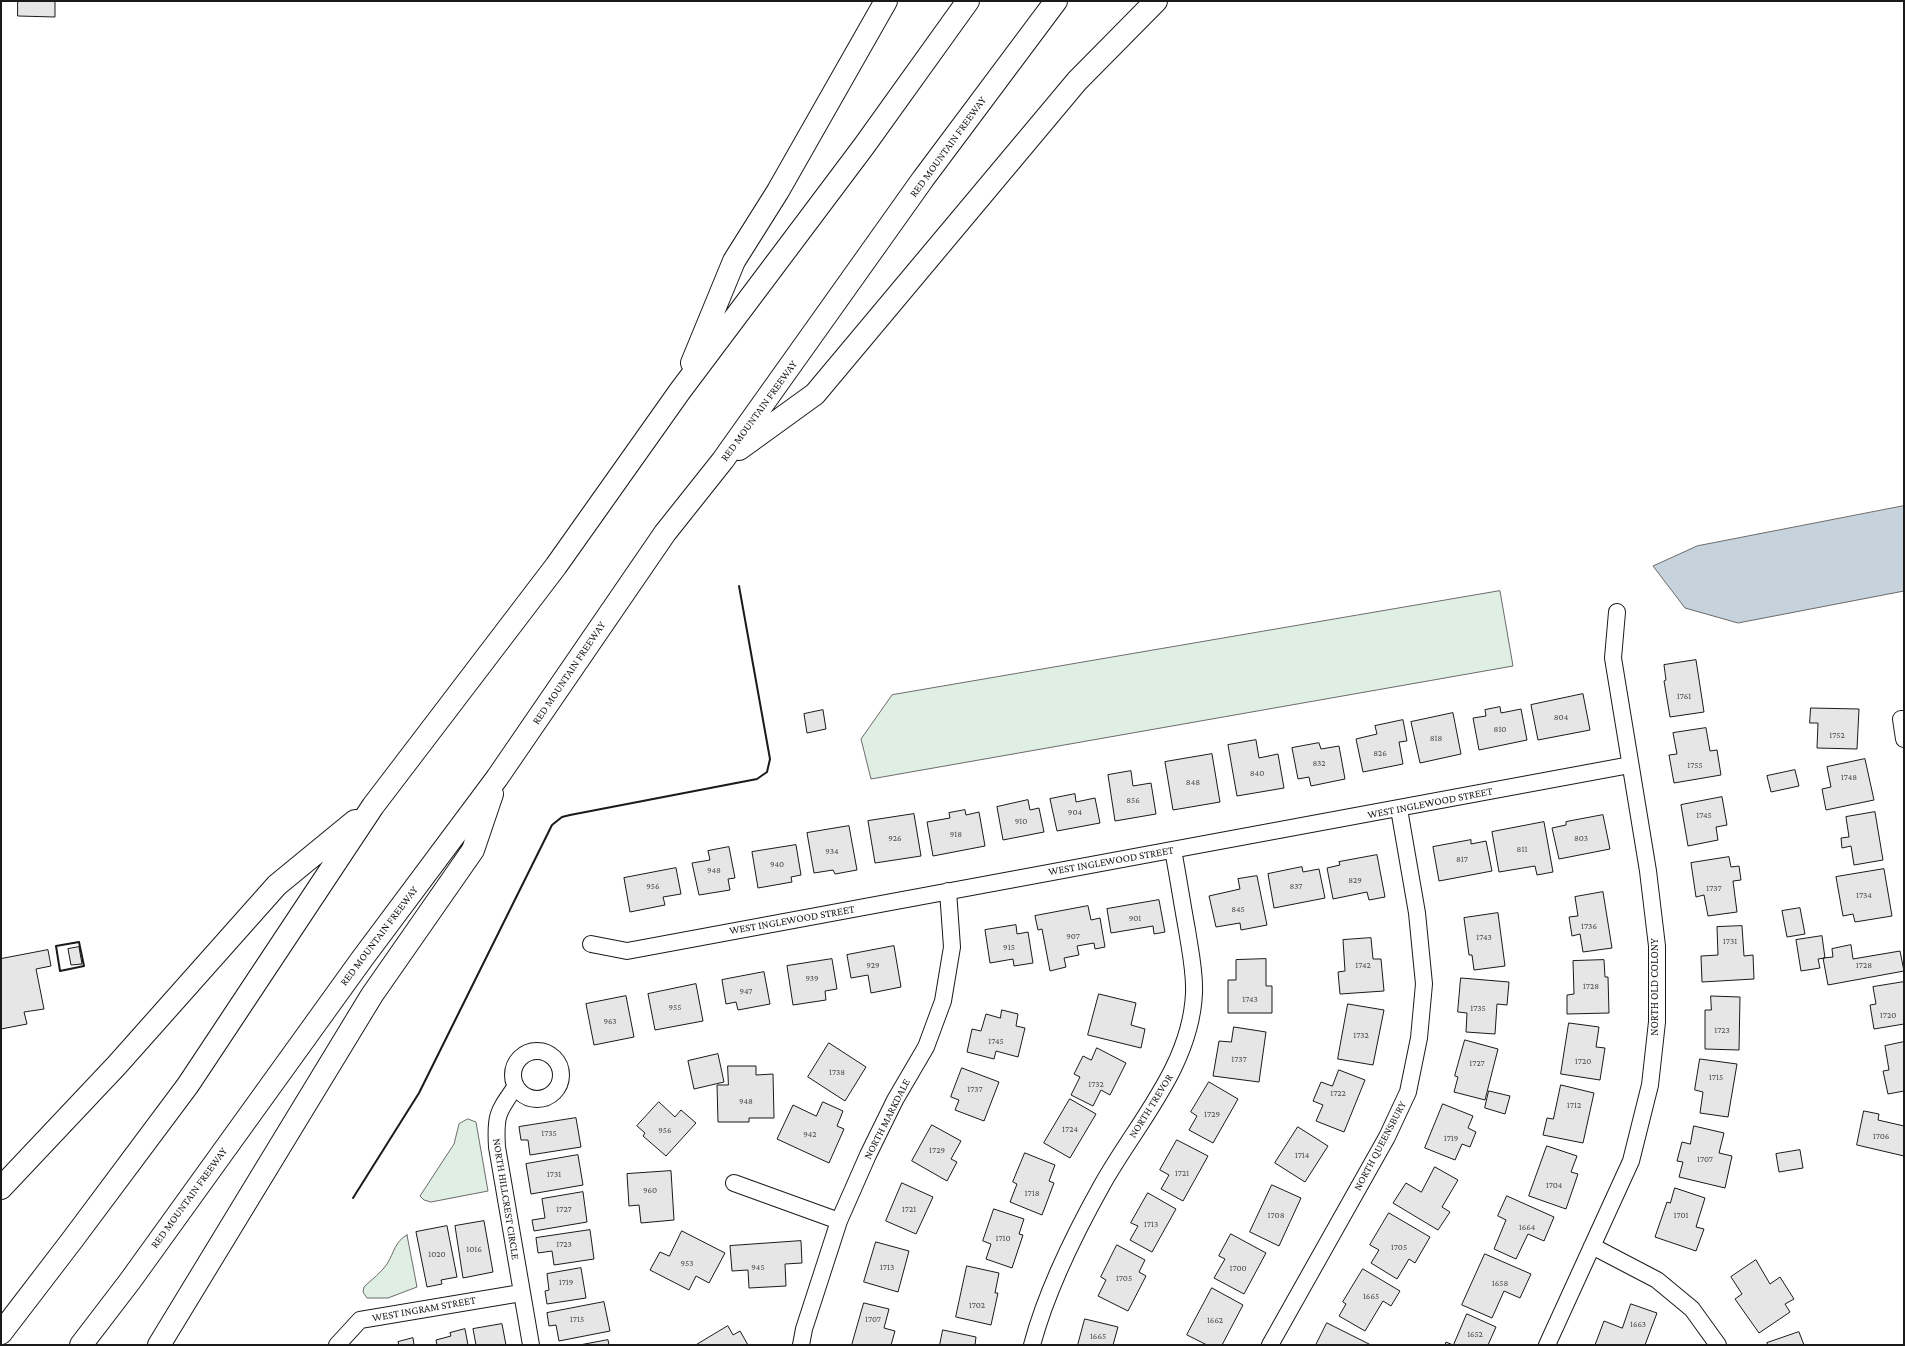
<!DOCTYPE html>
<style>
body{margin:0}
#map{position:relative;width:1905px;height:1346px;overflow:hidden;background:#fff;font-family:"Crimson Pro",serif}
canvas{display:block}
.frame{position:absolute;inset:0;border:2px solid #1a1a1a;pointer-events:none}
</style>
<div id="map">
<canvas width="1905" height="1346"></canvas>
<div class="frame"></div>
</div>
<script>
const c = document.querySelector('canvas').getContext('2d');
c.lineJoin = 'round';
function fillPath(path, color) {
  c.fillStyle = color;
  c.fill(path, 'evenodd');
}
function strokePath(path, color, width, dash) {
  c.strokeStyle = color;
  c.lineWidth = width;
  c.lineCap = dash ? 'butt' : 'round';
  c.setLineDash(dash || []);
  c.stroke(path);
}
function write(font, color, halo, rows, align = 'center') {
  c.font = font + ' "Crimson Pro",serif';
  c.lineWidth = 3;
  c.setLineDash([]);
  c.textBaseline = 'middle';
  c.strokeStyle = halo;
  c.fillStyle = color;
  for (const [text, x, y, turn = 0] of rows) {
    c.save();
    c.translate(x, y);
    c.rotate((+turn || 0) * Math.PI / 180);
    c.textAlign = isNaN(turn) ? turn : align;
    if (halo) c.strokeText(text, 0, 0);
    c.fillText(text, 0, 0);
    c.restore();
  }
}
const green = new Path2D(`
 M1500,591l13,75 -642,113 -10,-40 31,-44z
 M468,1119l8,3 12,69 -57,11 -7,-2 -4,-4 34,-52 5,-20z
 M407,1235l10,52 -29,11h-21l-4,-6 1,-5c8,-8 17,-14 23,-23 7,-11 8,-23 20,-29z`);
const water = new Path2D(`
 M1904,506v85l-166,32 -53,-15 -32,-42 44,-20z`);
const building = new Path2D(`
 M18,1h37v16l-37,-1z
 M1696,660l8,52 -34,5 -6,-36 2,-1 -2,-15z
 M1583,694l7,36 -52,10 -7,-35z
 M1500,707l1,6 20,-4 6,31 -48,10 -6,-32 13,-2 -1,-6z
 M1811,708l48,1 -2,40 -40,-1 1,-25h-8z
 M823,710l3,19 -19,4 -3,-19z
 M1453,713l8,41 -41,9 -9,-41z
 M1403,720l4,21 -8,1 4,22 -40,8 -7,-33 21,-5 -2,-8z
 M1706,728l4,23 7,-1 4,25 -47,8 -5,-28 8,-1 -4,-21z
 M1256,740l3,18 19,-4 6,34 -47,8 -9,-51z
 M1319,743l2,6 18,-3 6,33 -34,7 -2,-9 -11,2 -6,-31z
 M1212,754l8,48 -47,8 -8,-48z
 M1865,759l9,41 -48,10 -4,-21 9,-2 -4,-20z
 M1795,770l4,16 -28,6 -4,-16z
 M1131,771l2,15 18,-3 5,31 -41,7 -7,-46z
 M1075,794l1,8 19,-4 5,25 -43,8 -7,-32z
 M1722,797l5,28 -11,2 2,13 -30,6 -7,-41z
 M1028,800l2,10 9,-2 5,24 -41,8 -6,-33z
 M965,810l1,5 13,-3 6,34 -52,10 -6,-34 23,-4 -1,-5z
 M1875,812l8,48 -29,5 -3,-19 -9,2 -1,-10 8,-1 -3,-20z
 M914,814l7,42 -46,7 -7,-42z
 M1603,815l7,34 -51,10 -7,-31 14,-3v-3z
 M1544,822l9,50 -16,3 -2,-9 -36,6 -7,-40z
 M849,826l8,44 -22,4 -2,-4 -19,3 -7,-40z
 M1471,840v4l15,-3 6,30 -53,10 -6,-34z
 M796,845l5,30 -10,2 1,5 -34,6 -6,-36z
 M729,847l6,31 -7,1 2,11 -31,5 -7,-32 18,-3 -2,-9z
 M1377,855l8,42 -16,3 -2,-8 -34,7 -6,-31 13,-3 -1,-3z
 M1729,857l2,10 8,-1 2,14 -8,1 4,31 -29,4 -4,-21 -8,2 -5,-34z
 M1302,867l1,5 16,-3 6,29 -51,10 -6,-34z
 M676,868l5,26 -18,3 2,8 -35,7 -6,-34z
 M1884,869l8,47 -37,6 -2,-8 -10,2 -7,-39z
 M1257,876l10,49 -26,5 -1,-7 -24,4 -7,-31 31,-7 -2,-10z
 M1603,892l9,56 -29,4 -3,-18 -8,2 -3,-19 9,-1 -3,-19z
 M1159,900l6,32 -11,2 -1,-8 -42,7 -4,-24z
 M1088,906l3,14 9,-2 5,29 -10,2 -1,-6 -17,3 2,9 -15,3 2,9 -16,4 -8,-42 -4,1 -3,-14z
 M1800,908l5,26 -18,3 -5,-26z
 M1498,913l7,53 -31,4 -2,-15h-3l-5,-37z
 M1016,925l1,9 11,-2 5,31 -19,3 -1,-7 -23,4 -5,-33z
 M1742,926l2,30 9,-1 1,24 -52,3 -1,-26 17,-1 -1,-28z
 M1822,936l3,22 -7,1 2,9 -19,3 -5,-31z
 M1371,938l2,21h8l3,32 -44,3 -2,-22 7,-1 -2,-31z
 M1851,945l2,14 47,-8 4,20 -76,14 -5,-27 10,-1 -1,-8z
 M894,946l7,41 -30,6 -3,-18 -17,3 -4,-23z
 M79,947l3,17 -11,1 -3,-16z
 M48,950l3,16 -15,3 8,40 -20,3 3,12 -26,5v-70z
 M832,959l5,30 -12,2 1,9 -33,5 -6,-39z
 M1266,959v27h6v27h-44v-33h8v-20z
 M1604,960l1,17h3l1,36 -42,1v-19l7,-1 -1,-33z
 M764,972l6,32 -32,6 -2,-8 -10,2 -4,-24z
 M1461,978l48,4 -2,23 -10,-1 -2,30 -29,-2 1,-19 -9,-1z
 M1904,982v42l-30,5 -4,-24 6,-1 -3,-17z
 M696,984l7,37 -48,9 -7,-36z
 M1099,994l37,9 -5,22 14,4 -4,19 -53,-13z
 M626,996l8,41 -40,8 -8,-41z
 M1711,996l29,1 -1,53 -34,-1v-39h6z
 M1348,1004l36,6 -11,55 -35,-6z
 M1002,1010l16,4 -2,12 9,2 -7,29 -22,-6 -2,8 -27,-7 5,-23 9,2 5,-17 14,4z
 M1569,1023l30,4 -3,20 9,1 -5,32 -39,-6z
 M1234,1027l32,5 -7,50 -46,-6 6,-35 12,1z
 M1465,1040l33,9 -13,51 -31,-8 4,-15 -3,-1z
 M1904,1042v49l-16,3 -5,-23 6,-1 -4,-24z
 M829,1043l37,24 -21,34 -37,-24z
 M1097,1048l29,15 -16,32 -9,-5 -8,16 -22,-11 9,-18 -6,-3 9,-18 8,4z
 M718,1054l6,28 -30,7 -6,-28z
 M1700,1059l37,5 -9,53 -28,-4 3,-21 -8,-2z
 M728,1066h28v9l17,-1 1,44h-25v4h-31l-1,-37h11z
 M962,1068l37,14 -15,39 -29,-11 4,-10 -8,-3z
 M1339,1070l26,10 -21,52 -28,-11 7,-16 -10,-4 8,-19 11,4z
 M1209,1082l29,17 -25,44 -24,-13 8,-14 -6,-4z
 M1561,1085l33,8 -11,50 -40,-8 4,-17 6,1z
 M1489,1091l21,5 -5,18 -20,-6z
 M1070,1099l26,15 -26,44 -26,-15z
 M659,1102l16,15 6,-7 15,13 -30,33 -23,-20 2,-3 -8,-7z
 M823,1102l20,9 -6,15 7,3 -15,34 -52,-24 16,-34 23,11z
 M1443,1104l30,12 -5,12 8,4 -6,15 -8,-3 -7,16 -30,-12z
 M1864,1111l15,3 -1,6 26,6v30l-47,-11z
 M576,1118l5,29 -51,8 -2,-15h-7l-2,-13z
 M932,1125l29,16 -10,18 6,3 -10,19 -35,-20z
 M1694,1126l30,7 -5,20 13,3 -7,32 -46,-11 4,-15 -6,-1 5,-19 8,2z
 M1298,1127l30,19 -23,36 -30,-19z
 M1177,1140l31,16 -25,45 -22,-12 8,-14 -9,-5z
 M1547,1146l30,10 -6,16 7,2 -12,35 -37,-13z
 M1800,1150l3,18 -24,4 -3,-18z
 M1025,1153l30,12 -6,16 5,2 -12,32 -32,-13 7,-18 -4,-2z
 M578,1155l5,30 -52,9 -5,-30z
 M1435,1167l23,13 -16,27 8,5 -12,18 -45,-27 13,-20 15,9z
 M671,1171l3,49 -33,3 -2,-18 -10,1 -2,-32z
 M902,1183l31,14 -17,37 -30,-13z
 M1272,1185l29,13 -22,48 -29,-14z
 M1675,1188l30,10 -9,29 8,2 -8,22 -41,-14 12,-35 3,1z
 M583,1192l4,30 -53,9 -2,-11 13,-2 -3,-19z
 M1148,1193l28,16 -24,43 -22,-12 8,-14 -7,-3z
 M1507,1196l47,21 -10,24 -16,-7 -12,25 -22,-10 12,-29 -8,-4z
 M994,1209l30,10 -5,15 4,1 -11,33 -26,-9 5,-15 -8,-3z
 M1389,1213l41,24 -15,26 -6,-4 -12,20 -26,-16 8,-13 -9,-5z
 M484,1221l9,51 -30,6 -8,-52z
 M447,1226l10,51 -16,3 1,4 -15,3 -11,-55z
 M590,1230l4,29 -40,6 -2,-14 -14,2 -2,-15z
 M682,1231l43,22 -16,30 -13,-7 -7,14 -39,-20 10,-18 9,4z
 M1231,1234l35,19 -22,41 -30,-16 11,-19 -6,-3z
 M801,1241l1,22 -17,1 1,22 -37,2 -1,-18 -16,1 -2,-25z
 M876,1242l33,9 -11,41 -34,-10z
 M1117,1245l28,15 -6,12 7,4 -18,35 -30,-15 8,-16 -5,-3z
 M1485,1254l46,20 -11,24 -16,-7 -12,27 -30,-13z
 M1756,1260l14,24 10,-7 14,22 -9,5 5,8 -31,21 -24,-34 7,-5 -11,-17z
 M967,1266l32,7 -4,20h3l-7,32 -35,-8z
 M581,1268l5,30 -39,6 -2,-13 4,-1 -2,-16z
 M1363,1269l37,22 -9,15 -8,-5 -18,30 -26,-15 7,-12 -3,-2z
 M1212,1288l31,17 -21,40h-15l-20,-10z
 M604,1302l6,29 -51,10 -3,-16 -7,1 -2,-13z
 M864,1303l25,6 -5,19 11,3 -4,14h-39z
 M1631,1304l26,9 -12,32h-50l9,-24 18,7z
 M1467,1314l29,13 -8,18h-43l1,-3 7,3z
 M1085,1319l33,8 -5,18h-35z
 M1327,1323l44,22h-55z
 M502,1324l4,21h-30l-3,-16z
 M728,1326l5,9 7,-4 8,14h-52z
 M465,1329l3,16h-31l-1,-5 15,-4 -1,-3z
 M943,1330l33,7 -1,8h-35z
 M1799,1332l5,13h-36l-1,-2z
 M413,1338l1,7h-15l-1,-3z
 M608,1340l1,5h-29z`);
const street = new Path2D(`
 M1904,719h-3l3,20
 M591,944l36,7 1003,-186
 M513 1075a24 24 0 1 1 48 0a24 24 0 1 1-48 0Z
 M516,1086c-18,26 -21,28 -19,61l34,198
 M734,1183l105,38
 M1592,1246l65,34 35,29 26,36
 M337,1345l23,-25 161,-27
 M801,1345l3,-16 35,-108 29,-66 27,-55 31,-53 17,-46 9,-54 -4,-56
 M1032,1345c15,-56 42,-110 70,-160 34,-61 89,-119 92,-192 1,-21 -4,-43 -7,-63 -5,-27 -9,-54 -14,-80
 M1270,1345l117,-208 21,-45 11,-54 5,-54 -7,-71 -18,-104
 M1547,1345l84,-184 19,-76 7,-63v-76l-9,-75 -35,-213 4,-46`);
const highway = new Path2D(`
 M692,363l42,-102 44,-70 108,-190
 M739,449l76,-55 262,-313 79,-80
 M1,1188l116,-123 160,-180 78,-64
 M1,1333l72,-94 115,-154 185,-279 183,-240 124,-175 184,-245 104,-145
 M81,1345l49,-64 232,-322 135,-181 168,-245 58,-73 200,-281 133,-178
 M159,1345l213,-350 101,-145 19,-56`);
const wall = new Path2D(`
 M79,942l5,24 -24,5 -4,-25z
 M353,1198l66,-105 133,-268 10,-8 8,-2 187,-36 10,-7 3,-13 -31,-173`);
const numberNames = [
 ["1761",1684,696],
 ["804",1561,717],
 ["810",1500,729],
 ["1752",1837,735],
 ["818",1436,738],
 ["826",1380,753],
 ["832",1319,763],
 ["1755",1695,765],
 ["840",1257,773],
 ["1748",1849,777],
 ["848",1193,782],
 ["856",1133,800],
 ["904",1075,812],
 ["1745",1704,815],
 ["910",1021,821],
 ["918",956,834],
 ["926",895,838],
 ["803",1581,838],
 ["811",1522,849],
 ["934",832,851],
 ["817",1462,859],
 ["940",777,864],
 ["948",714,870],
 ["829",1355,880],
 ["956",653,886],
 ["837",1296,886],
 ["1737",1714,888],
 ["1734",1864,895],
 ["845",1238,909],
 ["901",1135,918],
 ["1736",1589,926],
 ["907",1073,936],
 ["1743",1484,937],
 ["1731",1730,941],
 ["915",1009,947],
 ["929",873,965],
 ["1742",1363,965],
 ["1728",1864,965],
 ["939",812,978],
 ["1728",1591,986],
 ["947",746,991],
 ["1743",1250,999],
 ["955",675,1007],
 ["1735",1478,1008],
 ["1720",1888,1015],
 ["963",610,1021],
 ["1723",1722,1030],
 ["1732",1361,1035],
 ["1745",996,1041],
 ["1737",1239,1059],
 ["1720",1583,1061],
 ["1727",1477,1063],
 ["1738",837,1072],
 ["1715",1716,1077],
 ["1732",1096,1084],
 ["1737",975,1089],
 ["1722",1338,1093],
 ["948",746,1101],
 ["1712",1574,1105],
 ["1729",1212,1114],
 ["1724",1070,1129],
 ["956",665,1130],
 ["1735",549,1133],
 ["942",810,1134],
 ["1706",1881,1136],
 ["1719",1451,1138],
 ["1729",937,1150],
 ["1714",1302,1155],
 ["1707",1705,1159],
 ["1721",1182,1173],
 ["1731",554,1174],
 ["1704",1554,1185],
 ["960",650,1190],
 ["1718",1032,1193],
 ["1727",564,1209],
 ["1721",909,1209],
 ["1708",1276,1215],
 ["1701",1681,1215],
 ["1713",1151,1224],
 ["1664",1527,1227],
 ["1710",1003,1238],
 ["1723",564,1244],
 ["1705",1399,1247],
 ["1016",474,1249],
 ["1020",437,1254],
 ["953",687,1263],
 ["945",758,1267],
 ["1713",887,1267],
 ["1700",1238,1268],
 ["1705",1124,1278],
 ["1719",566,1282],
 ["1658",1500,1283],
 ["1665",1371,1296],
 ["1702",977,1305],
 ["1715",577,1319],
 ["1707",873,1319],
 ["1662",1215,1320],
 ["1663",1638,1324],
 ["1652",1475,1334],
 ["1665",1098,1336]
];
const streetNames = [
 ["RED MOUNTAIN FREEWAY",948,147,-54],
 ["RED MOUNTAIN FREEWAY",759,411,-54],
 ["RED MOUNTAIN FREEWAY",569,673,-56],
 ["WEST INGLEWOOD STREET",1430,803,-11],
 ["WEST INGLEWOOD STREET",1111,861,-10],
 ["WEST INGLEWOOD STREET",792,920,-10],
 ["RED MOUNTAIN FREEWAY",379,936,-53],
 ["NORTH OLD COLONY",1655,987,-90],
 ["NORTH TREVOR",1151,1106,-58],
 ["NORTH MARKDALE",887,1119,-63],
 ["NORTH QUEENSBURY",1380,1146,-62],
 ["RED MOUNTAIN FREEWAY",189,1198,-54],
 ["NORTH HILLCREST CIRCLE",506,1199,81],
 ["WEST INGRAM STREET",424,1309,-10]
];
fillPath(green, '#e0efe3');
strokePath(green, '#6a6a6a', 1);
fillPath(water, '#c6d2dc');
strokePath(water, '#6a6a6a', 1);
fillPath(building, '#e6e6e6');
strokePath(building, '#1a1a1a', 1);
strokePath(street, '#1a1a1a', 18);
strokePath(highway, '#1a1a1a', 24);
strokePath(street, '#fff', 16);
strokePath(highway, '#fff', 22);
strokePath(wall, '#1a1a1a', 2);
write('9px', '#4d4d4d', null, numberNames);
write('11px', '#1a1a1a', '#fff', streetNames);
</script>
